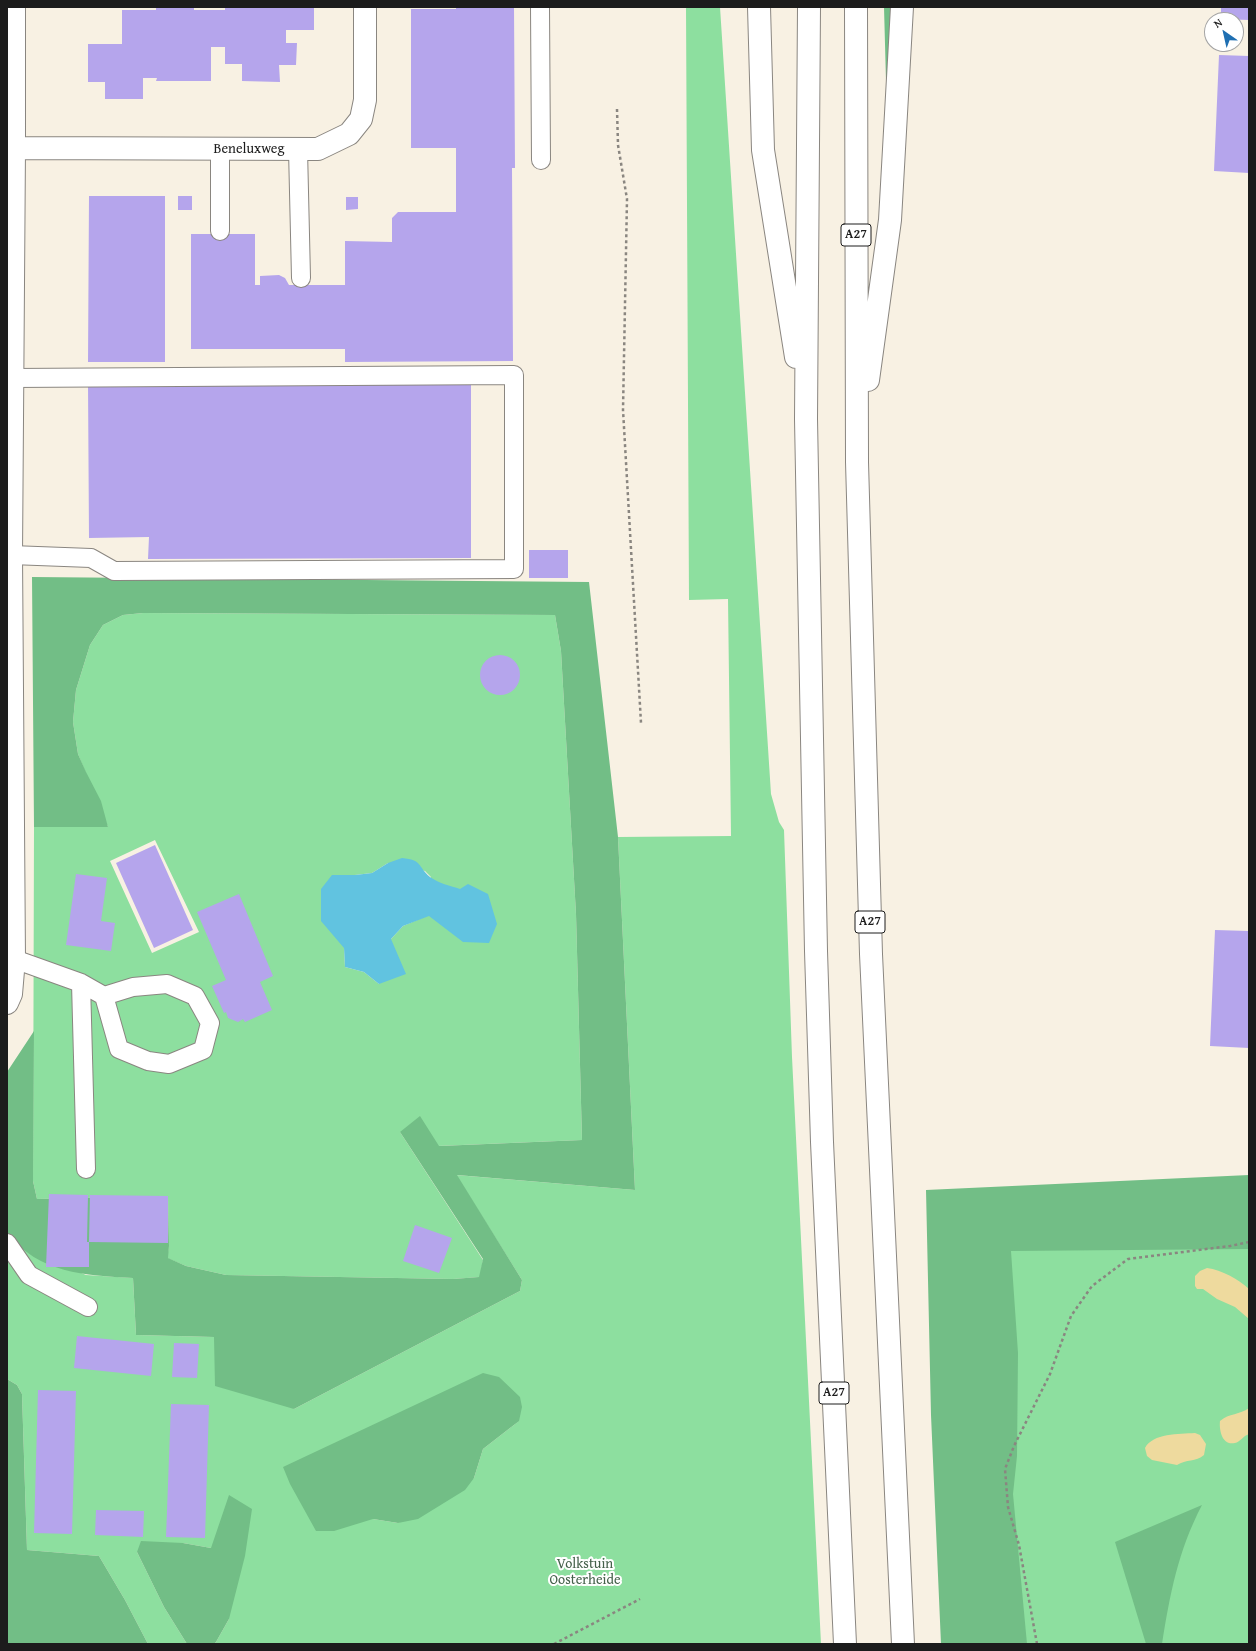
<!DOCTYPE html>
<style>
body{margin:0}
#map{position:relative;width:1256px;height:1651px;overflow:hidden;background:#f8f1e3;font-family:"Gentium Book Plus",serif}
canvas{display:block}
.frame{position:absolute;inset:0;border:8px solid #1c1c1c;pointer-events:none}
.north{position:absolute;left:1204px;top:12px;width:40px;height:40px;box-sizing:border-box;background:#fff;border:1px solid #a4a4a4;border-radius:50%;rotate:326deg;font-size:11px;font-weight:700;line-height:16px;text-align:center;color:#1c1c1c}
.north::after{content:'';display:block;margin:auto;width:14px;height:18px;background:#1f6fb2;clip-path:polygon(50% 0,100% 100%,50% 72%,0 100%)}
</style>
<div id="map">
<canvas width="1256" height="1651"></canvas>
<div class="frame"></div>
<div class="north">N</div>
</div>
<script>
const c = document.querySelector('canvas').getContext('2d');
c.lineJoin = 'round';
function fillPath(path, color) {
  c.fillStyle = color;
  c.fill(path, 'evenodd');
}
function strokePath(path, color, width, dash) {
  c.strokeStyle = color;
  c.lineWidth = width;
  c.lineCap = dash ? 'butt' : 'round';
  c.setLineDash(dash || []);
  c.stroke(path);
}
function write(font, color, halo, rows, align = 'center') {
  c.font = font + ' "Gentium Book Plus",serif';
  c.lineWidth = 4;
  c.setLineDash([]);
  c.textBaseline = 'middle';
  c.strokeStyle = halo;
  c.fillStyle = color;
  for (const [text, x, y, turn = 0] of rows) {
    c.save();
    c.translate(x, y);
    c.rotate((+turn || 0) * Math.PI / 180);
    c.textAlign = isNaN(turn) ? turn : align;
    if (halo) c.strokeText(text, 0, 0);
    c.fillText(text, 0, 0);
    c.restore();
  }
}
const green = new Path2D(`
 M686,7h34l51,787 8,28 5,8 8,227 29,587h-607l2,-2 13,-23 -18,-71 -28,-5 -46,9 27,55 23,37h-39l-23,-44 -26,-44 -72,-6 -5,-156 -5,-9 -10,-6v-146l11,13 68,29 47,3 3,57 78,2 80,72 226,-118 2,-11 -66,-105 179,15 -17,-353 113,-1 -3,-237 -39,1zM519,1421l-36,28 -9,29 -76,45 -25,-4z
 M143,613l412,2 6,36 15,263 6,226 -144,6 -38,-14 83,128 -3,17 -27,2 -227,-4 -40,-9 -19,-8 2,-12 -1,-50 -131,3 -4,-18 1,-354h74l-30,-73 -5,-32 3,-32 14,-45 13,-20 20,-10zM155,840l44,92 -47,21 -42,-92zM388,863l37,8 6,6 -2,38 -26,11 -12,13 -12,45 -15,-12 -19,-5 -1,-19 11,-73 17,-2z
 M1249,1191v453h-273l-32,-442z`);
const forest = new Path2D(`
 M884,7h10l-6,73 -2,1z
 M32,577l557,5 29,255 17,353 -178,-15 65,105 -2,11 -226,118 -79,-23 -1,-49 -78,-2 -3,-57c-49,-3 -93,-4 -126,-45v-161l27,-41 -1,150 4,18 131,-3 1,50 -1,12 18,8 40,9 227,4 26,-2 4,-18 -83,-127 20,-16 19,30 143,-6 -6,-226 -15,-263 -6,-36 -412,-2 -20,2 -20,10 -13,20 -14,45 -3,32 5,32 8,18 15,29 7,26h-74z
 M1249,1175v74l-238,2 7,102 -1,103 -4,38 14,150h-86l-10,-229 -5,-225z
 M483,1373l16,4 21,20 2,10 -3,14 -36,28 -9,29 -9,12 -47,29 -20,4 -25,-4 -39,12h-18l-26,-47 -7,-17z
 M7,1379l10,6 5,9 5,156 72,6 26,44 23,44h-141z
 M229,1495l23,14 -7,47 -16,63 -13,23 -2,2h-27l-23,-37 -27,-55 4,-11 42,2 28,5z
 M1202,1505c-24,46 -32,89 -40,139h-16l-31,-102z`);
const sand = new Path2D(`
 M1207,1268c15,2 31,11 42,21v30l-14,-12 -18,-8 -14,-10h-6l-2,-3v-10l5,-5z
 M1249,1408v26c-6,2 -9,8 -14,9 -13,3 -16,-13 -15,-22 9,-8 20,-6 29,-13z
 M1195,1433l5,2 6,9 -2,11c-8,7 -18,4 -27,10l-25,-5 -5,-4 -2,-8c8,-15 34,-14 50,-15z`);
const water = new Path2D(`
 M402,858c21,2 15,8 28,19 8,6 21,9 30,12l8,-5 20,10 9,30 -8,19 -26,-1 -34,-26 -26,10 -12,13 15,35 -27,10 -15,-12 -19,-5 -1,-19 -23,-27v-32l11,-14h23l17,-2 16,-10z`);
const building = new Path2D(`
 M156,7h38v3h31v-3h89v23h-28v13h11l-1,22h-17l1,17 -38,-1v-17h-17v-17h-14v34h-55l1,-3h-14v21h-38v-17h-17v-38h34v-34h34z
 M456,7h58l1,161h-3l1,193 -168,1v-13h-154v-115h64v51h5v-9l19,-1 6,3 4,7h56v-44l47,1v-24l6,-6h58v-64h-45v-139h45z
 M1221,7h28v13l-28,-1z
 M1219,55l30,1v117l-35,-2z
 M89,196h76v166h-77z
 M178,196h14v14h-14z
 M346,197h12v12l-12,1z
 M471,383v175l-323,1 1,-22 -60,1 -1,-154z
 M529,550h39v28h-39z
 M480 675a20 20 0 1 1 40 0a20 20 0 1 1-40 0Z
 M155,845l38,85 -39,18 -38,-85z
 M76,874l31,4 -6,43 14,2 -4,28 -45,-6z
 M239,894l34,82 -13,6 12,28 -27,12 -2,-3 -5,3 -10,-4 -2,-6 -2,1 -12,-27 14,-6 -29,-68z
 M1215,930l34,1v117l-39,-2z
 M49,1194l39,1 -1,47h2v25h-43z
 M90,1195l78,1v47l-79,-1z
 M415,1225l37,13 -13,35 -36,-12z
 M77,1336l77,8 -3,32 -77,-8z
 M174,1343l25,1 -2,34 -25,-1z
 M38,1390l38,1 -4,143 -38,-1z
 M171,1404l38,1 -4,133 -39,-1z
 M96,1510l48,1 -1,26 -48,-2z`);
const path = new Path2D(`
 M617,109l1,36 9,54 -4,211 18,313
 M554,1644l86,-45
 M1037,1644l-18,-99 -11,-38 -3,-38 9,-23 36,-72 21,-58 21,-30 36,-27 102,-13 19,-4`);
const service = new Path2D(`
 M540,7l1,153
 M220,149v82
 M298,149l3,129
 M11,555l80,3 23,13 400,-2v-194l-502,3
 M14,959l67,24 23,13 29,-9 34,-3 28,12 15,27 -7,27 -34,14 -21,-3 -29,-12 -15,-53
 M81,983l5,186
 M7,1243l22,32 59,32`);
const minor = new Path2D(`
 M14,148l304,1 31,-15 12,-15 4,-19v-93
 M7,1003l4,-9 3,-35 -3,-404 3,-407v-141`);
const motorway = new Path2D(`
 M759,7l4,143 33,207
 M809,7l-3,412 10,532 6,191 23,502
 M856,7l1,455 14,492 32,690
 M868,380l22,-160 12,-213`);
const shields = [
 [856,235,30],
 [870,922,30],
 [834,1393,30]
];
const shieldNames = [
 ["A27",856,235],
 ["A27",870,922],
 ["A27",834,1393]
];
const streetNames = [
 ["Beneluxweg",249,149]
];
const parkNames = [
 ["Volkstuin",585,1564],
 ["Oosterheide",585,1580]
];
fillPath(green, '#8ddf9f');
fillPath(forest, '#72be86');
fillPath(sand, '#eeda9e');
fillPath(water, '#61c3e0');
fillPath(building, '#b5a5ec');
strokePath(service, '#8a8680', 20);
strokePath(minor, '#8a8680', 24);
strokePath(motorway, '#8a8680', 24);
strokePath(path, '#8a8680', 2.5, [3, 3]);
strokePath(service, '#fff', 18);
strokePath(minor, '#fff', 22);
strokePath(motorway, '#fff', 22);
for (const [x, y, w] of shields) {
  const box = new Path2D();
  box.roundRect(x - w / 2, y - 11, w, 22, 3);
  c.fillStyle = '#fff';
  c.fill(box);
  strokePath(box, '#1c1c1c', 1);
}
write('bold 13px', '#1c1c1c', null, shieldNames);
write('14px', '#1c1c1c', '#fff', streetNames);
write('14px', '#44604a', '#fff', parkNames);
</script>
